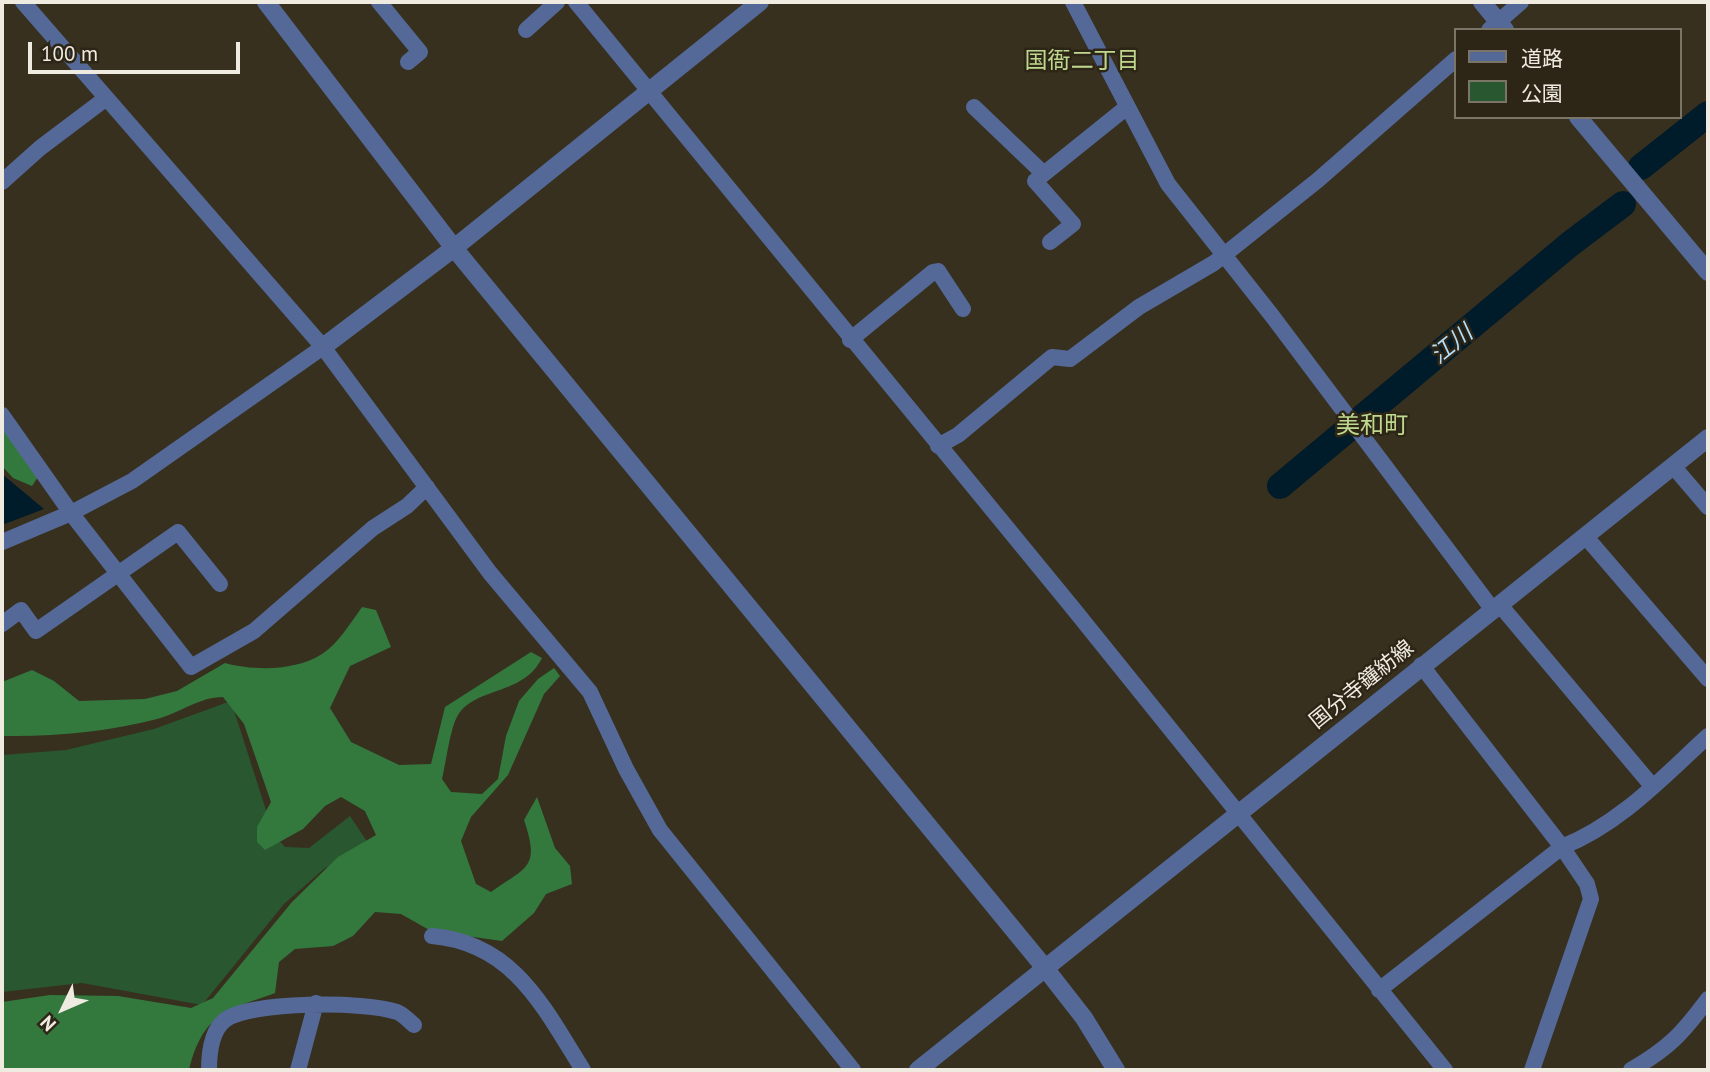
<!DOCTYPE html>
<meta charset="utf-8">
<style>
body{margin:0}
#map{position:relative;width:1710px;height:1072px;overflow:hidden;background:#37301f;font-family:"PT Sans","Noto Sans JP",sans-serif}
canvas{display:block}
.frame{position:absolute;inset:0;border:4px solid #f0ebe1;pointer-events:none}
.legend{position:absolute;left:1454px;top:28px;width:228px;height:91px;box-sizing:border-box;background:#2d2616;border:2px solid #7b7567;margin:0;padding:9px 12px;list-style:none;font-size:21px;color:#f0ebe1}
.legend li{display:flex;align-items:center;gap:14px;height:35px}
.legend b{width:35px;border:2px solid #7b7567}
.north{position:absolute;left:28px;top:974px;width:70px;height:70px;-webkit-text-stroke:5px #2d2616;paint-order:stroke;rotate:226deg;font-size:19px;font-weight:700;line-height:28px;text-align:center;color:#f0ebe1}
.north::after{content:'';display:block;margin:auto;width:24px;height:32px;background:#f0ebe1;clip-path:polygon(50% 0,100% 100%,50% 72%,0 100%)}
.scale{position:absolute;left:28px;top:42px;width:212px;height:32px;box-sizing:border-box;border:4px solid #f0ebe1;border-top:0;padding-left:9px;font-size:21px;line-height:24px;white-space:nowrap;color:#f0ebe1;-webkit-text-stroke:5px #2d2616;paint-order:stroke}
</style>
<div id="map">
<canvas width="1710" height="1072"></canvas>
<div class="frame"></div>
<ul class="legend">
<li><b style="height:9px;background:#556999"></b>道路</li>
<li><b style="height:19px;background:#29572f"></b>公園</li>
</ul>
<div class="north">N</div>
<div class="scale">100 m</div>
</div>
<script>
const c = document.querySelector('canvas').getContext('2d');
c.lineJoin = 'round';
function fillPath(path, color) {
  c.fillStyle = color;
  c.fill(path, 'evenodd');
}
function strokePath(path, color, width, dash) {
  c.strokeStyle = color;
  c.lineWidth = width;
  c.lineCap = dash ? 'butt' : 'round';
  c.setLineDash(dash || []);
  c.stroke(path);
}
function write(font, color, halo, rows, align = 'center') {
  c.font = font + ' "PT Sans","Noto Sans JP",sans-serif';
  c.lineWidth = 5;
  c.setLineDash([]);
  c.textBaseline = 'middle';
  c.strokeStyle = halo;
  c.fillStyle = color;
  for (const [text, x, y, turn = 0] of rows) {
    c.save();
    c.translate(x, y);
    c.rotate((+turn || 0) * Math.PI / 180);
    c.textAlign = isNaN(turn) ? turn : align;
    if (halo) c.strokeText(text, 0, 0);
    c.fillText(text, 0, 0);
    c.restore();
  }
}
const green = new Path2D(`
 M231,701l43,134 11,12 24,1 41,-32 20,30 -45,22 -41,36 -82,101 -120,-22 -80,9v-237l64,-5 88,-21z`);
const forest = new Path2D(`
 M2,425l36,52 -6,9 -19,-8 -11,-12z
 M362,607l14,3 15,37 -41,19 -20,42 21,34 48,23 32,-1 14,-57 86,-55 11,6c-19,38 -65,28 -84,57 -8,13 -12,48 -16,64l9,13 31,2 16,-15 8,-43 13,-35 19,-22 16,-11 6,8 -16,18 -36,81 -37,42 -10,24 15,43 15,8c37,-26 49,-24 33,-72l13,-23 18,51 15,18 2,18 -26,10 -12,19 -32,28 -71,-10 -30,-17 -26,-2 -22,24 -20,10 -38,3 -16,13 -4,31c-50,18 -72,21 -86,77h-187v-68l48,-7 68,1 73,12 22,-10 79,-96 46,-45 38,-22 -11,-24 -24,-14 -16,9 -22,23 -38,21 -8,-8v-15l14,-25 -27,-78 -21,-27c-24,0 -43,16 -66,22 -52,13 -102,18 -155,17v-54l30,-12 22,11 25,20 66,-2 32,-8 48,-28c29,8 71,8 97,-9 17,-11 29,-32 40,-47z`);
const water = new Path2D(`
 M2,474l42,35 -42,16z`);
const river = new Path2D(`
 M1641,167l67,-53
 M1280,486l290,-242 53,-40`);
const minor = new Path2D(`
 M23,2l300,345 167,226 100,119 36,77 34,61 193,240
 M379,2l41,50 -12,10
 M576,2l496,605 373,463
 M1073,2l95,182 105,133 220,293
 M526,30l31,-28
 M1489,30l32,-28
 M974,107l70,67
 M2,182l38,-34 65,-49
 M1050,242l23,-18 -38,-43 92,-74
 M850,340l83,-68 5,-1 25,38
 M2,415l69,98 120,154 63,-36 119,-103 34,-22 20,-19
 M938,446l20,-11 94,-78 18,2 69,-52 75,-44 104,-83 138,-121
 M1673,466l35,41
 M1586,537l122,142
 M2,542l69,-29 61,-32 191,-134
 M1500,605l153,182
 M2,624l19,-14 15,21 142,-99 42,52
 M1421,665l141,182 25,37 4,15 -59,171
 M432,936c82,7 112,72 151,134
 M1379,990l183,-143c58,-23 101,-70 146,-111
 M209,1070c0,-17 2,-39 16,-50 26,-19 141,-19 172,-8 6,2 12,9 17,13
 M298,1070l18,-67
 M1631,1070c38,-22 51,-36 77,-71`);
const tertiary = new Path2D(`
 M266,2l188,246 591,720 39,50 32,52
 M1482,2l23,28
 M1578,117l130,155
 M323,347l131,-99 306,-246
 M918,1070l790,-632`);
const streetNames = [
 ["国分寺鐘紡線",1362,685,-39]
];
const neighbourhoodNames = [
 ["国衙二丁目",1082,61]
];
const waterNames = [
 ["江川",1452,345,-39]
];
const quarterNames = [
 ["美和町",1372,426]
];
fillPath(green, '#29572f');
fillPath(forest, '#33793d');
fillPath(water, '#001b2a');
strokePath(river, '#001b2a', 26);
strokePath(minor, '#556999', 16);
strokePath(tertiary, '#556999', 18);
write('21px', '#f0ebe1', '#2d2616', streetNames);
write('23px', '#bfd88f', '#2d2616', neighbourhoodNames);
write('italic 23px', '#b4def9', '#2d2616', waterNames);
write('24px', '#bfd88f', '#2d2616', quarterNames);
</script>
